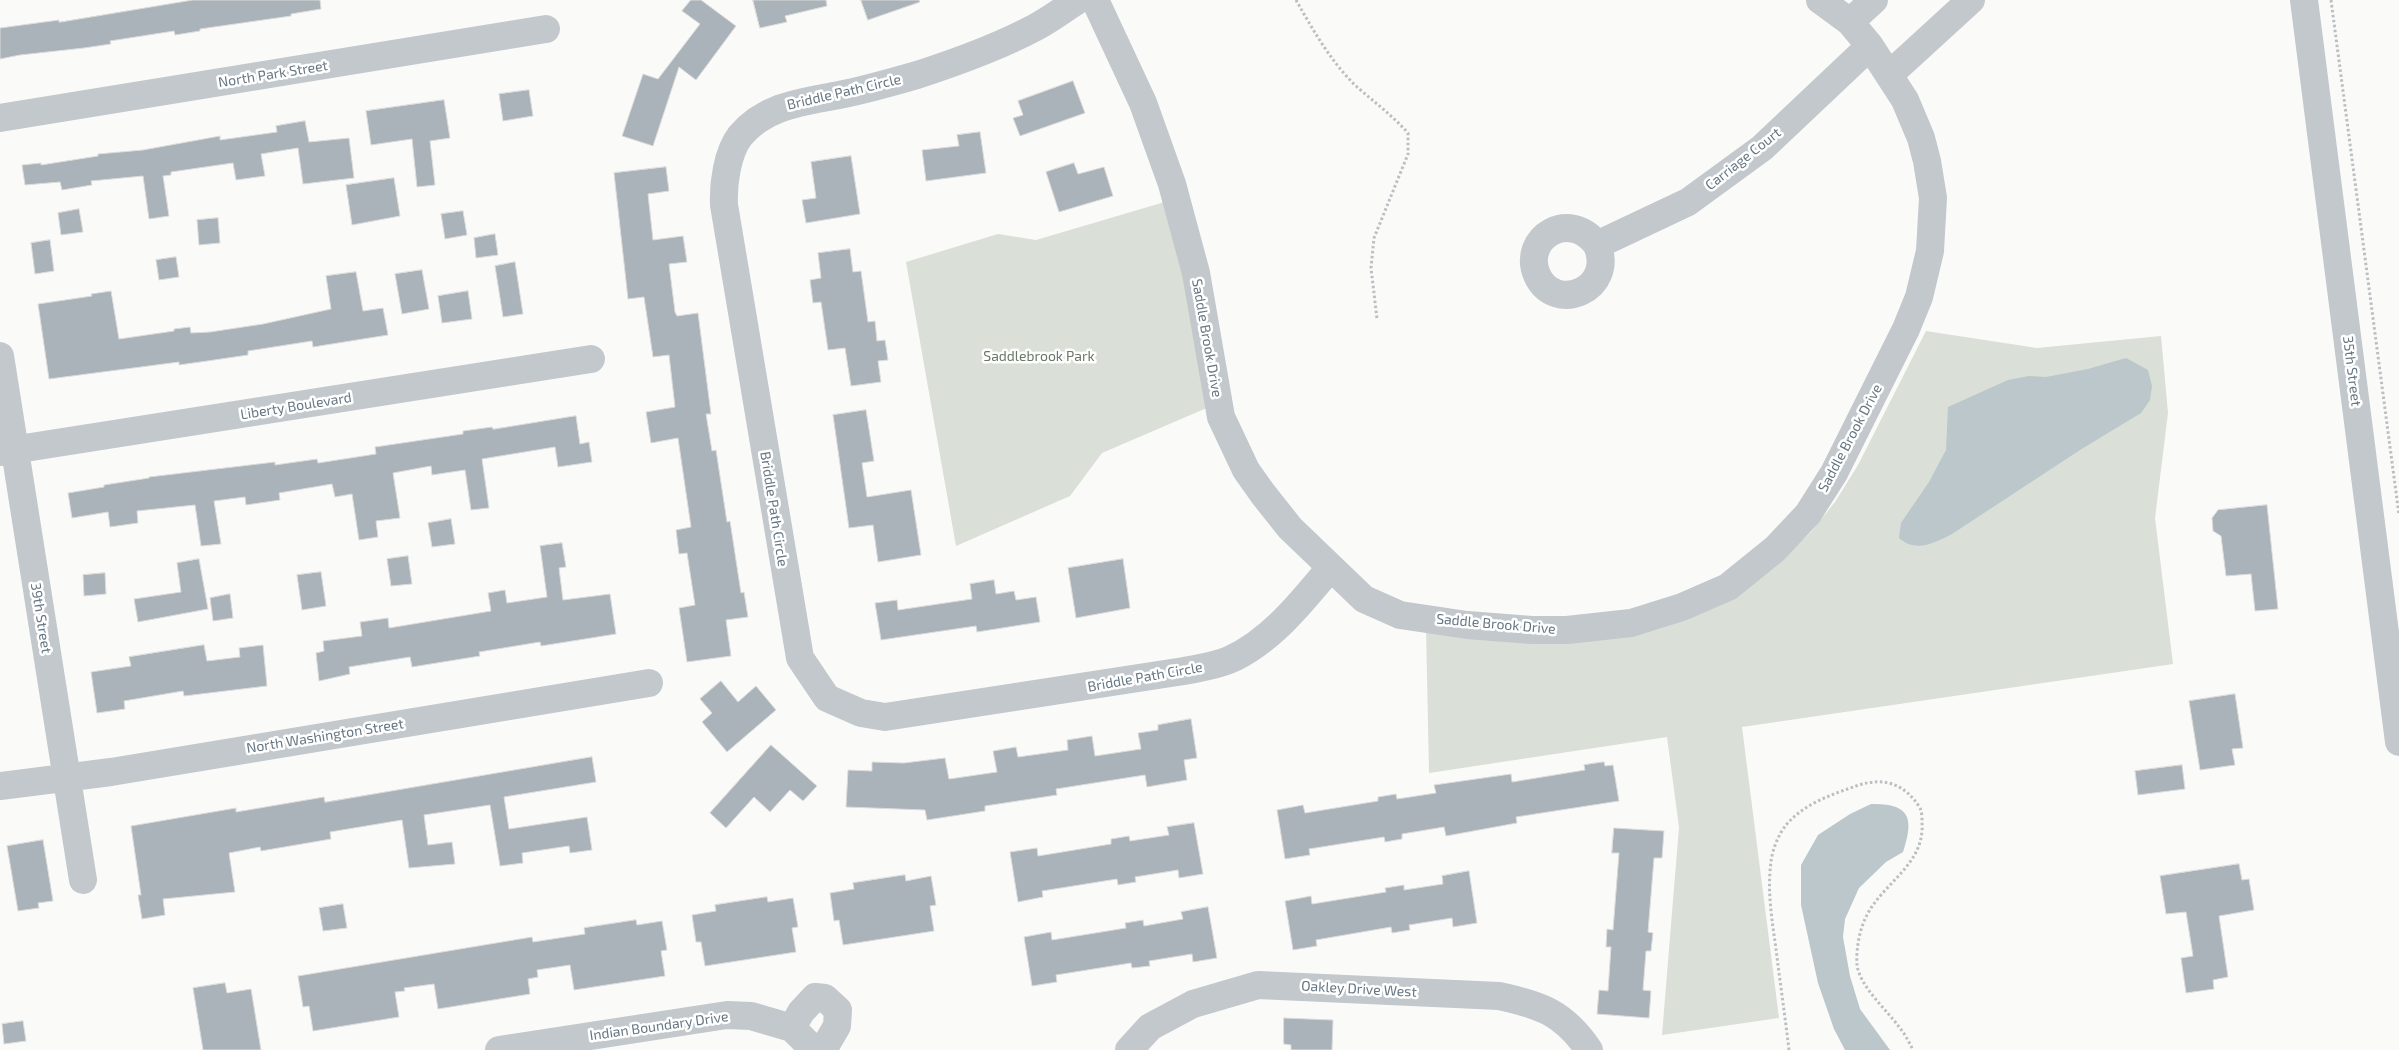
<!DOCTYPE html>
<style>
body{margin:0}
canvas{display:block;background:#fafaf8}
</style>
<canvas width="2399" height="1050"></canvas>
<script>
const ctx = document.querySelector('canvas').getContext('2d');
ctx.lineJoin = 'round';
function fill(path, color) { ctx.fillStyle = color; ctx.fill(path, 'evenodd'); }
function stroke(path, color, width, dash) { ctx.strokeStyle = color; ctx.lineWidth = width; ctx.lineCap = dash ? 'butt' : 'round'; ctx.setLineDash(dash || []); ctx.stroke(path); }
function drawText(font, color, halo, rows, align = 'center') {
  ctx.font = font + ' "Exo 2",sans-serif'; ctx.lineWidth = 5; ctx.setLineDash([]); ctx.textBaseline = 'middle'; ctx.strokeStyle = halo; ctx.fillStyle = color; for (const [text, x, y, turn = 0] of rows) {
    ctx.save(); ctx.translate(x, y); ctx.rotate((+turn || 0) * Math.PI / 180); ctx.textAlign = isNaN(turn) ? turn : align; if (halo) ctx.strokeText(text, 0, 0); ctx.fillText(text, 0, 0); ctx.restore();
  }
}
fill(new Path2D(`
 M1168 201 1209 407 1102 453 1070 496 956 546 906 262 998 234 1036 240Z
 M1926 331 2037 348 2161 336 2168 413 2155 518 2173 664 1742 727 1779 1018 1662 1035 1679 827 1667 737 1429 773 1426 626 1531 641 1773 567 1811 532 1835 502 1858 465Z`), '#dadfd7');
fill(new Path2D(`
 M2126 358 2148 370 2152 386 2150 400 2141 413 2080 450 1952 534C1934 543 1916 553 1899 538L1901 523 1929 482 1946 450 1948 407 2008 380 2029 376 2046 377 2088 369Z
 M1871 804C1911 803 1914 819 1903 852L1886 862 1859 888 1845 919 1843 937 1850 976 1860 1009 1890 1050H1845L1834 1029 1818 983 1801 905V865L1818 835 1850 814Z`), '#bbc7cb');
const building = new Path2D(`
 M193 0H320L321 9 291 14V16L200 29V31L175 35 174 31 110 41 111 44 84 48 20 55 0 59V28L59 20V22Z
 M691 0H701L736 26 696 80 679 67 653 146 622 136 643 74 658 79 700 24 682 11Z
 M753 0H826L827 6 785 16 787 22 760 28Z
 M861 0H919L920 2 868 20Z
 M1073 81 1085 113 1020 136 1013 118 1023 115 1018 101Z
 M529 90 533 116 503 121 499 94Z
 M444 100 450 138 430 141 435 185 417 187 412 139 371 145 366 111Z
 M305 121 309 142 349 138 354 178 303 184 298 148 261 154 265 176 236 180 233 163 171 172V175L163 176 169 216 149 219 143 176 91 181 92 185 62 190 60 182 25 185 22 165 41 163V165L98 156V154L143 150 220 136V140L277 132 276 126Z
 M980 132 986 173 926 181 922 150 959 146 957 135Z
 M851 156 860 214 806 223 802 200 816 198 811 162Z
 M1074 163 1078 174 1104 167 1113 196 1059 212 1046 172Z
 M666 167 669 191 648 194 653 240 683 236 687 262 669 264 675 312 677 316 698 313 711 414H706L712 451 716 450 727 522 730 521 741 593 744 592 748 617 726 620 731 656 687 662 679 608 695 605 687 553 679 554 676 530 691 527 678 438 651 443 646 412 675 407 669 355 653 357 644 297 628 299 614 173Z
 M394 178 400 216 352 225 346 185Z
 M79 209 83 232 61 235 58 213Z
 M463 211 467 235 445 239 441 214Z
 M218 218 220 243 199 245 197 220Z
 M495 234 498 255 476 258 474 238Z
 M50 240 54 271 35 274 31 243Z
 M850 249 853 272 861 271 868 322 875 321 877 341 885 340 888 360 878 361 881 382 851 386 845 348 828 350 821 302 813 303 810 280 821 278 818 253Z
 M176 257 179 277 159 280 156 260Z
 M515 262 523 314 503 317 495 266Z
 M422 270 429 309 402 314 395 274Z
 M356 272 363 311 383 308 388 335 313 347 312 341 248 351V355L214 360 179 365V362L49 379 38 304 92 296 91 294 111 291 119 339 174 331V329L190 327 191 333 210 332 263 324 331 309 326 276Z
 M468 291 472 319 442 323 438 296Z
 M866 410 874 461 862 463 867 497 911 490 921 555 878 562 873 525 849 528 833 415Z
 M576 416 580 444 589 442 592 462 558 467 555 447 482 459 489 508 471 510 465 470 432 475 431 466 393 473 400 518 376 521 378 537 359 540 352 494 335 497 332 484 279 493 280 500 246 505 245 497 214 501 221 544 201 546 195 505 137 511 138 523 110 527 108 512 72 518 68 493 104 487V485L149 478V477L275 462V465L317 459 318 463 376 454 375 447 463 434V431L492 427 493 429Z
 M2267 505 2278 609 2255 611 2251 574 2226 576 2221 536 2213 531 2212 518 2218 510Z
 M451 519 455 544 432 547 428 523Z
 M562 543 566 567 559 568 563 600 610 594 616 634 541 646 540 642 479 652 480 656 412 667 410 657 349 667 350 674 319 681 316 653 324 651 323 641 362 636 360 622 388 618 389 628 491 611 488 593 505 590 507 603 547 597 540 546Z
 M408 556 412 584 391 586 387 559Z
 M199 559 208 609 138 622 134 599 181 592 177 563Z
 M1123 559 1130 608 1076 618 1068 568Z
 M321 572 326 606 302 610 297 575Z
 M105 573 106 594 84 596 83 575Z
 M994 580 996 594 1014 591 1016 600 1036 597 1040 622 977 632 976 626 881 640 875 603 897 600 898 610 972 599 970 584Z
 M230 594 233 618 213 621 210 598Z
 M204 645 207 661 240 657 239 648 263 645 267 686 184 696 183 691 124 701 125 709 97 713 91 672 131 666 129 657Z
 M721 681 738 702 756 686 776 710 727 752 702 722 712 713 700 699Z
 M2235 694 2243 748 2232 749 2235 765 2200 770 2189 701Z
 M1191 719 1197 758 1184 760 1187 780 1147 787 1145 775 1056 789 1057 795 985 806V811L927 820 925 810 846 807 848 770 872 771V762L904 763 945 758 949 779 997 772 993 751 1016 747 1018 757 1068 750 1067 740 1092 736 1095 756 1141 749 1138 733 1158 730V725Z
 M771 745 817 786 803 801 790 790 770 812 754 797 726 828 710 813Z
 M592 757 596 782 504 797 509 829 587 817 592 850 570 853 569 846 522 853 523 863 500 866 490 805 424 815 428 845 452 842 455 864 409 868 402 820 330 832 331 839 261 851 260 847 229 853 235 892 163 899 165 915 142 919 138 895H141L131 826 236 808V812L324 797 325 802Z
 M1604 762 1605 766 1613 765 1619 801 1516 817 1517 823 1446 836 1444 827 1402 834V839L1385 842 1384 837 1309 849 1310 855 1285 859 1277 810 1303 805 1305 813 1378 801V797L1396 794 1397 799 1436 793 1434 785 1511 774 1512 782 1585 770 1584 765Z
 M2182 765 2185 789 2138 795 2135 771Z
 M1194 823 1203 874 1179 878 1178 870 1135 877 1136 882 1118 885 1117 879 1042 891 1043 897 1018 902 1010 852 1037 848 1038 856 1111 844V839L1129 836 1130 841 1169 835 1167 827Z
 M1614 828 1664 831 1662 858H1654L1648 932 1653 933 1651 951H1646L1643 990 1651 991 1649 1018 1597 1014 1599 990 1608 991 1611 947H1606L1607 929 1613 930 1619 853H1612Z
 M43 840 53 901 38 903 39 908 18 911 7 846Z
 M2239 864 2242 880 2249 879 2254 910 2219 916 2228 977 2213 980 2214 989 2186 993 2181 958 2193 956 2186 912 2166 914 2160 876Z
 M1469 871 1477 923 1453 927 1452 918 1409 925 1410 930 1392 933 1391 927 1316 940 1317 946 1293 950 1285 901 1311 896 1312 904 1386 892 1385 888 1404 885V890L1443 884 1442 876Z
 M905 875 906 881 931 876 936 905 930 906 934 931 843 945 839 920 834 921 830 893 854 889 853 883Z
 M767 897 768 902 793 898 798 927 792 928 796 952 705 966 701 942H696L692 915 716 911 715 905Z
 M343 904 347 928 323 931 319 908Z
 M1208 907 1217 958 1193 962 1192 954 1149 961 1150 966 1132 968 1131 963 1056 975 1057 982 1032 986 1024 937 1051 932 1052 940 1126 928 1125 923 1143 920 1144 926 1183 919 1181 912Z
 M636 920 637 925 662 921 667 950 661 951 665 976 574 990 570 965 537 970 538 977 528 979 530 994 438 1009 434 984 404 988 405 991 395 992 399 1017 313 1031 309 1006 303 1007 298 976 532 937 533 942 585 934 584 928Z
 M225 983 227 993 251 989 261 1050H203L193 988Z
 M1284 1018 1333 1020 1332 1050H1291V1045L1284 1044Z
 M23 1021 26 1041 4 1044 2 1024Z`);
fill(building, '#aab3b9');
stroke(building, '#dcdcda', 1);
stroke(new Path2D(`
 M1296 0C1313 30 1331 62 1356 86 1374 102 1392 115 1408 133V154L1374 238 1371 268 1377 319
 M2331 0 2399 515
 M1789 1050C1785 1016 1780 982 1776 949 1772 920 1767 891 1771 862 1772 850 1779 833 1787 824 1805 803 1833 794 1859 785 1885 777 1905 784 1920 808 1922 812 1922 818 1922 823 1925 865 1882 883 1866 917 1859 931 1856 950 1857 965 1860 987 1887 1010 1899 1027 1905 1034 1909 1042 1913 1050`), '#bbbfc2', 3, [2.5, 2.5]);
stroke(new Path2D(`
 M1078 0C1064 9 1051 19 1036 27 999 47 957 62 917 75 892 82 865 90 839 95 803 102 766 105 740 136 727 153 723 185 724 205L800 658 827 698 861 713 885 717 1184 671C1199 668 1215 666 1229 660 1270 642 1302 602 1330 568
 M1095 0 1143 103 1172 184 1196 273 1221 417 1246 470 1263 494 1290 528 1364 599 1400 615 1467 625 1532 630H1567L1631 623 1682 607 1728 587 1775 549 1808 514 1834 473 1906 329 1919 297 1930 251 1933 198 1927 161 1921 138 1905 100 1870 46 1850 22 1820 0
 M2304 0 2399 742
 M1850 22 1874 0
 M1889 75 1971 0
 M0 118 546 29
 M1597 245C1616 289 1555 315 1537 275 1521 238 1570 208 1597 245L1688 202 1762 148 1870 46
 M0 356 83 880
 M0 452 591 359
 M0 786 111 772 649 683
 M792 1028 801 1012 815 997 825 998 838 1010 837 1026 823 1050
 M499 1050 727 1015 751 1016 792 1028 814 1050
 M1129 1050 1150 1027 1193 1004 1258 985 1499 996C1541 1005 1564 1013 1589 1050`), '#c3c8cc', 28);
drawText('14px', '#657683', '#fff', [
 ["North Park Street",273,74,-9],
 ["Briddle Path Circle",844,92,-13],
 ["Carriage Court",1743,159,-38],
 ["Saddle Brook Drive",1207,338,80],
 ["35th Street",2352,371,83],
 ["Liberty Boulevard",296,406,-9],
 ["Saddle Brook Drive",1850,438,-62],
 ["Briddle Path Circle",774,509,81],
 ["39th Street",41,618,81],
 ["Saddle Brook Drive",1496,624,5],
 ["Briddle Path Circle",1145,677,-10],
 ["North Washington Street",325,736,-9],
 ["Oakley Drive West",1359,989,3],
 ["Indian Boundary Drive",659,1026,-8]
]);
drawText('14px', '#687a64', '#fff', [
 ["Saddlebrook Park",1039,356]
]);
</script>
